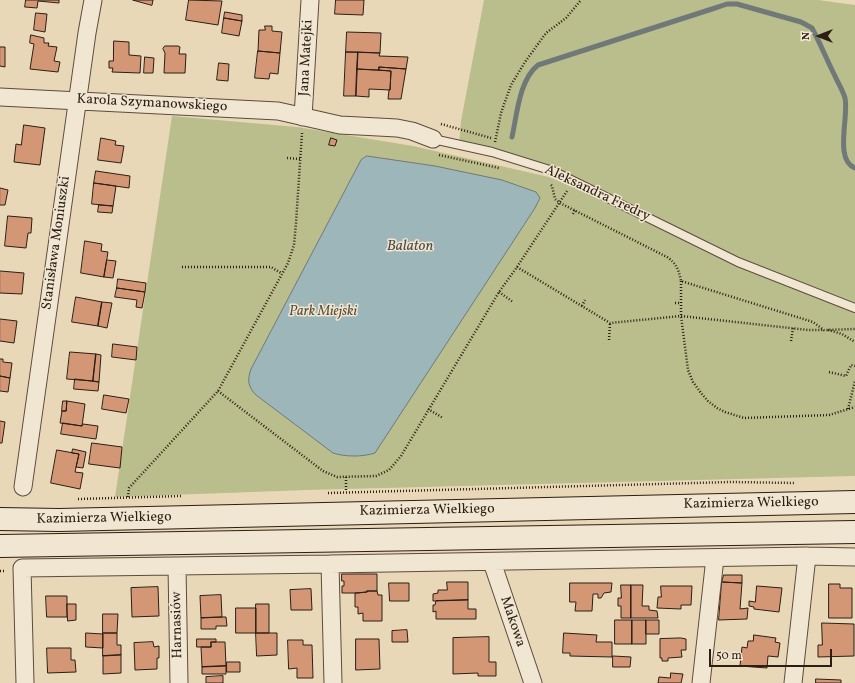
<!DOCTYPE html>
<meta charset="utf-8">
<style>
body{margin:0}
#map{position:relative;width:855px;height:683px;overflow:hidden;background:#e9d8b8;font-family:Vollkorn,serif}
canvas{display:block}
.north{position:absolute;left:799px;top:16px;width:40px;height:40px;-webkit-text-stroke:3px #f1e6d1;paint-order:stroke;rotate:270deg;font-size:11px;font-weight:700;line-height:16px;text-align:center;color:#2c1e15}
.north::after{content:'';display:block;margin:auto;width:14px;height:18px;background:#2c1e15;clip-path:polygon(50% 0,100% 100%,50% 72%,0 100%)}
.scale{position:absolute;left:709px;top:649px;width:123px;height:18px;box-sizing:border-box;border:2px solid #2c1e15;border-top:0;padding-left:5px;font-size:12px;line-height:14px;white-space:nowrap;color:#2c1e15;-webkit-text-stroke:3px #f1e6d1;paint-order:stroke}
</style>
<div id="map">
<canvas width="855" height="683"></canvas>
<div class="north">N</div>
<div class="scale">50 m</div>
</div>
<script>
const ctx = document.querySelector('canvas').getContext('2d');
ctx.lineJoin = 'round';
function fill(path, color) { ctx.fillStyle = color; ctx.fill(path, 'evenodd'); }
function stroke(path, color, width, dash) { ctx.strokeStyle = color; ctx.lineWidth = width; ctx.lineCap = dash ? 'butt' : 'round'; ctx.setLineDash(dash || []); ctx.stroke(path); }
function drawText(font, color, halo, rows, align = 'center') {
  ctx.font = font + ' Vollkorn,serif'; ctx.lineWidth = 3; ctx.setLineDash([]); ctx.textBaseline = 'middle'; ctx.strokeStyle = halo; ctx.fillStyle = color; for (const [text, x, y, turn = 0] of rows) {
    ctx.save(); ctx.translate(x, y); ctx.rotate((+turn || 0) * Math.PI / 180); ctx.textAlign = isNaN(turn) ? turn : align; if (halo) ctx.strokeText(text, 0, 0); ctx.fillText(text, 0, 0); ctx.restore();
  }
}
fill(new Path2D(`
 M484 0H818L855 5V476L307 490 115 497 172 116 297 127 413 146 549 177 648 219 553 171 459 145 461 121Z`), '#babe8c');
const water = new Path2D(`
 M367 156 435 166 502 180 536 192 540 198 535 208 375 453C363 457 345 457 333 453L256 395C248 387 247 380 251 369L361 160Z`);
fill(water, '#9db6ba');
stroke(water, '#707978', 1);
stroke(new Path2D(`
 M512 137C517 115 519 80 538 65L712 9 727 4H737L801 22 812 28C820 43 827 60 835 76 838 83 843 91 845 98 849 117 834 160 855 168`), '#707978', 5);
const building = new Path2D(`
 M26 0H59V3L38 1 37 8 25 7Z
 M133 0H153L152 5Z
 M189 0 222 1 218 25 186 20Z
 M336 0H364L363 15 335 14Z
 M225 12 242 15V21L224 18Z
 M36 13 47 14 45 32 34 30Z
 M224 18 242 21 239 36 222 33Z
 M265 26H272V31L282 32 280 53 258 51 259 30H265Z
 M347 32 381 33 380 53 346 52Z
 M31 35 44 38V43H49L48 46 57 47 54 61 60 62 58 72 30 69 34 44 30 43Z
 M114 41 129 42V55L141 56 140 73 112 72 113 68H109V61H113Z
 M165 46H178L180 47 179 54H186L185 73H164L165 53 163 49Z
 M0 47H5V67L0 66Z
 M258 51 280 53 278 74 270 73 269 79 255 78Z
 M346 52H358L356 96H344Z
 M358 52 380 53 379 56 408 57 406 69 379 67V70L357 69Z
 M145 57 154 58 153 73H144Z
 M219 63 229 64 228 81 217 80Z
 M379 67 406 69 401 99H388L389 90H390L391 71 379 70Z
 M357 69 391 71 390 90 369 89V97L356 96Z
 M24 125 45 128 40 165 14 162 16 144 21 145Z
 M101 138 116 141 115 145 124 146 121 163 98 160Z
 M331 138 337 140 335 146 329 145Z
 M96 171 130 176 129 188 94 183Z
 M94 183 116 186 113 206 92 204Z
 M0 188 8 190 5 205H0Z
 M99 205 113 206 112 213 98 212Z
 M8 216 32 218 31 233H28L26 248 5 246Z
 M85 241 102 244 101 251 108 252 104 277 81 273Z
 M107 260 116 261 113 278 104 277Z
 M0 271 24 273 22 294 0 293Z
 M118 279 146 283 145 292 117 288Z
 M117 288 145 292 142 308 136 307 137 300 115 297Z
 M76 297 102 302 98 326 72 322Z
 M102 302 112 303 107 328 98 326Z
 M0 319 17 321 14 343 0 341Z
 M113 344 137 347 136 360 112 357Z
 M70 352 96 354 93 381 67 379Z
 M96 354 101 355 99 382 93 381Z
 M0 359H3V362L12 363 10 378 0 376Z
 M0 376 10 378 8 392 0 391Z
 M75 379 99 382 98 391 74 389Z
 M104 395 129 399 126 413 102 409Z
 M63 401H67L66 411H62Z
 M67 401 85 404 82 426 60 423 62 411H66Z
 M0 421 5 422 2 443H0Z
 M63 423 82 426 83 424 98 426 96 439 61 434Z
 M92 443 122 447 120 468 89 464Z
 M73 449 86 452 83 468 76 467 79 454 72 453Z
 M57 450 79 454 75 472 83 473 80 489 51 483Z
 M342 574H377V591H367V592L358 593H342V586H344V581H342Z
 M724 575H742V583L722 582Z
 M447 582H468V600L433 601V594L438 593V590H447Z
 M722 582 742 583 740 609 748 608 747 619 719 620Z
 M389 583H409V601H390Z
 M570 583H612L611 592 604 593 601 598H598V594H593L592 611H575L576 602H570Z
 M829 584H840V588H852V618H829Z
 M621 585H631V618H621V606H618V598H621Z
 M631 585H643L642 606H649V610L657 611 658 618H631Z
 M661 586H692L691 605H681V609L657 608 658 597H661Z
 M757 586 782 588 779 612 754 609V607L749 606V601L755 602Z
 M158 587 159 616 132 617 131 588Z
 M311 589 312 610H291L290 590Z
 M367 591H377L378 595H382V621H363V613L358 614V607H355V593L367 592Z
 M221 595 222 617 201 618 200 596Z
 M46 596H67V617H47Z
 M468 600V609H476V619H436V611L433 612V605H435L436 601Z
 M67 604H76V620L68 621Z
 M256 604H269V633H256Z
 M236 608H256V633H236Z
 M103 614H118L117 633H103Z
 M222 617H226L227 626H216V629H201V618Z
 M615 620H632V644H615Z
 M632 620H646V644H632Z
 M646 620H659V634H646Z
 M822 623 854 624V656L818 657V645H822Z
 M407 630 408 642H392V631Z
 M86 633 103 634V648L86 647Z
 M103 633H117V645H121V655L103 656Z
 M256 633H277V655L257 656Z
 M564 633 597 635 596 642H612V657L570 656V653H563Z
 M754 635 776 638 775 642 780 643 778 657 768 656 767 668 740 666 742 647 747 648 748 641H753Z
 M489 637V662H496V676H478V673L453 674V638Z
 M681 638 686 639V650H681L682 657 668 658V661H662V658H660V639Z
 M197 639H216V642H211V647H197Z
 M356 639H379L380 669 356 670Z
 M288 640H303V645H312L313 678H297V668L289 669Z
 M153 642 154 647 159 646V658H157V669L135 670 134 643Z
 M211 642H225L226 666 202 667 201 647H211Z
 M47 648H71V660H75L76 672 48 673Z
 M121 655V673L103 674V656Z
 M613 656 631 657 630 667H613Z
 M227 662H240V672H227Z
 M226 666V674H202V667Z
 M671 673 683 674 681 683H658L659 677 670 678Z
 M223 676V683H206V677Z
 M816 679 841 680V683H816Z`);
fill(building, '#d49776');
stroke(building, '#2c1e15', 1);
const lane = new Path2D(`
 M433 139 492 152 553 171 738 262 855 308`);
const street = new Path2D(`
 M0 97 278 111 340 125 397 128 412 131 433 139
 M303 117 310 0
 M23 487 87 33 93 0
 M492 562 533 683
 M330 564 333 683
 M177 566 179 683
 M25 683 22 568 330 564 807 556 855 557
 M701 683 715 558
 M793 683 807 556`);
const secondary = new Path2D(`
 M0 519 59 520 855 502
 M0 546 855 532`);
stroke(lane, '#5b4c3e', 10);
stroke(street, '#5b4c3e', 19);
stroke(secondary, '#2c1e15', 24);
stroke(new Path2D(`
 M441 124 491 138
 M495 142 501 113 511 85 525 62 546 33 566 18 581 0
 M439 155 499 168
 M287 158 300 159
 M551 185 552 186 555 199 560 203 667 257C676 263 679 270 681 281L813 322 824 330 855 329
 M573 214 575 210
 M182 267H271L281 273
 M517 267 610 323 681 316 808 330H823
 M681 281V316L688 370 693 382 701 393 708 401 717 408 725 412 744 418 829 415 855 407
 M499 292 513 302
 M675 303H681
 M582 306 585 300
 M828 330 842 334 855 342
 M609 340 610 323
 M791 341 793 328
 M829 372 846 376 851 365 855 366
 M218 391 323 471 337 477 376 476 389 470 401 456 499 292 517 267 567 191
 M428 409 443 418
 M848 409 855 381
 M346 477V492
 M328 493 731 482 795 483
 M128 497 129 488 218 391 288 263 294 245 296 223 302 133
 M78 499 181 496
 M0 571H6`), '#2c1e15', 2.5, [1, 2]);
stroke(lane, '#f1e6d1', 8);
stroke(street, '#f1e6d1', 17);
stroke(secondary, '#f1e6d1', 22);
drawText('14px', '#2c1e15', '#f1e6d1', [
 ["Jana Matejki",307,58,-87],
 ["Karola Szymanowskiego",152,104,3],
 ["Aleksandra Fredry",597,194,25],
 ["Stanisława Moniuszki",57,243,-82],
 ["Kazimierza Wielkiego",751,504,-1],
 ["Kazimierza Wielkiego",427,511,-1],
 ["Kazimierza Wielkiego",104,519,-1],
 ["Makowa",512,622,71],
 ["Harnasiów",178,625,-91]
]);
drawText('italic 14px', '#574e39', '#f1e6d1', [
 ["Park Miejski",323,312]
]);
drawText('italic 15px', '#4e4c47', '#f1e6d1', [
 ["Balaton",410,247]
]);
</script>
